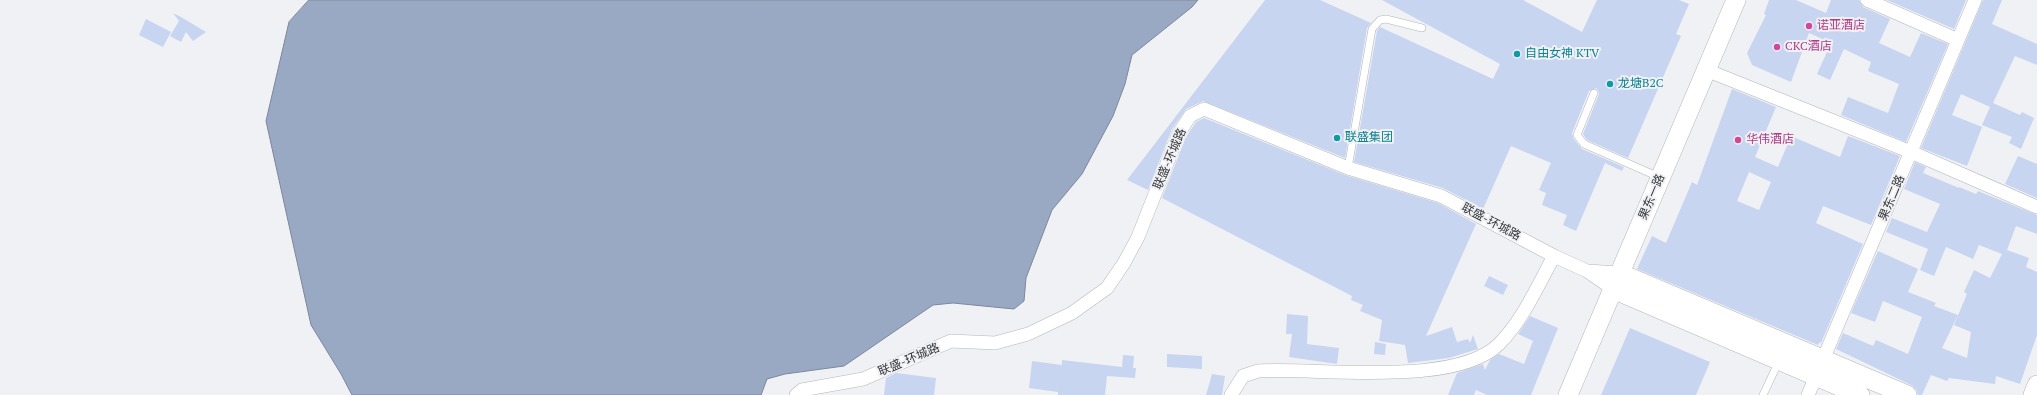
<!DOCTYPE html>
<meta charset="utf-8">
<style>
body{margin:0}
canvas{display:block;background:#eff1f5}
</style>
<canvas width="2037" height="395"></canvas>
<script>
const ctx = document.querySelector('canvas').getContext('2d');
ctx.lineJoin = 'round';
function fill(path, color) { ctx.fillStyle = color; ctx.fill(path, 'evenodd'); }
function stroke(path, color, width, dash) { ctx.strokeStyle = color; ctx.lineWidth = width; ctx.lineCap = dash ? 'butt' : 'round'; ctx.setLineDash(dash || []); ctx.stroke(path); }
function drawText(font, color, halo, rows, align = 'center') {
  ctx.font = font + ' "PT Serif","Noto Sans SC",serif'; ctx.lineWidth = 4; ctx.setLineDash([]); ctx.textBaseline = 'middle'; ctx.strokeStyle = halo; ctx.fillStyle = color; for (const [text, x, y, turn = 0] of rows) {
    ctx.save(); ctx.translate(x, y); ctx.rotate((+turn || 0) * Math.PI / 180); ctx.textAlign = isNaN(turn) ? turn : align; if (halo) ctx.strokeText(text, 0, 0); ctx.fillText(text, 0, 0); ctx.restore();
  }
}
const water = new Path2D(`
 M309 0H1198L1192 7 1132 55 1125 84 1113 116 1082 174 1052 210 1026 278 1024 301 1014 309 953 303 933 305 844 366 785 374 767 379 761 395H352L341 374 311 325 266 121 289 22Z`);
fill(water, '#9aa9c3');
stroke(water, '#7c879a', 1);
fill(new Path2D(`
 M1265 0H1320L1371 23 1367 28 1345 158 1203 101 1186 109 1172 129 1148 190 1127 180Z
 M1382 0H1523L1582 32 1597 0H1679L1689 4 1676 34 1681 36 1628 158 1587 140 1583 134 1599 94 1598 90 1596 88 1589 91 1572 133 1573 138 1582 149 1624 167 1622 171 1605 163 1576 231 1563 225 1567 215 1542 205 1546 193 1539 190 1551 163 1511 146 1483 209 1443 188 1354 162 1377 31 1380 27 1493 79 1500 64Z
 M1769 0H1796L1826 13 1831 0H1859L1863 7 1890 19 1879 43 1910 57 1921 33 1948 44 1906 142 1841 115 1848 97 1888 113 1899 84 1868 71 1871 62 1844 49 1830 80 1817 74 1831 43 1809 33 1791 82 1752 65 1747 53 1766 15 1764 14Z
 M1887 0H1966L1954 29Z
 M1983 0H2002L1992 24 2037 44V65L2015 56 1993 103 2020 115 2022 112 2034 118 2021 149 2009 143 2012 137 1982 125 1990 107 1961 94 1952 115 1982 127 1967 166 1921 148Z
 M173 13 181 17 206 32 193 41 186 32 181 42 170 36 179 21Z
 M146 19 171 32 163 47 139 35Z
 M1732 89 1776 107 1755 157 1778 167 1791 136 1840 157 1848 136 1900 156 1871 225 1823 206 1816 223 1863 244 1821 343 1820 342 1818 345 1637 269 1652 236 1666 243 1692 182 1697 185ZM1749 172 1771 182 1759 210 1737 201Z
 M1204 118 1345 175 1438 203 1476 224 1426 336 1452 327 1457 342 1468 339 1470 343 1473 335 1478 349 1449 358 1408 363 1405 345 1379 341 1382 320 1360 311 1363 305 1351 300 1352 296 1162 198 1186 137 1196 122Z
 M2018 156 2037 164V198L2005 184Z
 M1915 162 1926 167 1923 173 1959 188V187L1976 194 1978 191 2037 215V234L2016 226 2007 250 2029 258 2026 267 2037 272V335L2020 384 1996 376 1995 384 1949 378 1947 381 1931 375 1922 395H1918L1916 389 1911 385 1836 349 1843 333 1873 346 1876 340 1908 354 1922 317 1883 301 1875 322 1851 313 1878 251 1918 269 1908 292 1936 303 1934 306 1958 315 1942 348 1967 358 1971 332 1954 325 1967 294 1964 292 1974 270 1990 278 2002 254 1979 245 1973 259 1946 247 1934 276 1920 270 1928 249 1886 232 1892 218 1927 232 1940 204 1904 189Z
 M1489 276 1508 285 1503 295 1484 286Z
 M1287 314 1308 316 1307 344 1339 348 1337 364 1289 357 1292 334H1286Z
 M1530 316 1558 328 1531 395H1487L1476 390 1474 395H1448L1457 373 1483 364 1485 370 1490 360 1499 354 1524 364 1533 341 1518 334Z
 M1630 328 1710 362 1696 395H1601Z
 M1375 342 1386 344 1385 355 1374 354Z
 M1167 354 1202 356V369L1167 367Z
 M1123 355 1134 356 1133 368H1136L1135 378 1107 376 1105 395H1058V392L1029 388 1032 361 1062 365V360L1122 367Z
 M896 373 936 378 934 395H884L886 378Z
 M1212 374 1225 376 1222 395H1206Z`), '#c8d5f1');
const lane = new Path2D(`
 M1594 93 1577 135 1584 144 1659 177
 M1348 168 1372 29 1380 20 1386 19 1422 28
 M1763 395 1779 361`);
const street = new Path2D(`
 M1867 0 1958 40
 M1706 70 1911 152 2037 207
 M1587 271 1619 273
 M796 395 802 390 863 379 951 341 995 343 1028 334 1072 313 1107 288 1124 263 1138 237 1179 133 1190 116 1204 109 1348 168 1441 196 1554 256 1587 271 1613 289
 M1231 395 1243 376 1258 371C1317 367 1455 388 1499 344 1523 320 1538 285 1554 256
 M1808 395 1975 0`);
const secondary = new Path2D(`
 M1619 273 1907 395
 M1613 289 1860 395
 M1568 395 1736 0
 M2033 395 2037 385`);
stroke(lane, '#b4b6ba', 8);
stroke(street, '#b4b6ba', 14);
stroke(secondary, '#b4b6ba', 20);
stroke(lane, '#fff', 7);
stroke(street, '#fff', 13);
stroke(secondary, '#fff', 19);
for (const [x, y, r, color] of [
 [1809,26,4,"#d1479c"],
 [1777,47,4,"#d1479c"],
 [1517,54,4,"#0f9aa8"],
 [1610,84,4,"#0f9aa8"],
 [1337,138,4,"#0f9aa8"],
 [1738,140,4,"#d1479c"]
]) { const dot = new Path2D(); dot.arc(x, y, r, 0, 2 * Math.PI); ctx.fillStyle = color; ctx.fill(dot); stroke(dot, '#eff1f5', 1.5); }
drawText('12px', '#b23c85', '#eff1f5', [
 ["诺亚酒店",1817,26],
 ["CKC酒店",1785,47],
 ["华伟酒店",1746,140]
], 'left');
drawText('12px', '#0d838f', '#eff1f5', [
 ["自由女神 KTV",1525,54],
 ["龙塘B2C",1618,84],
 ["联盛集团",1345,138]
], 'left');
drawText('12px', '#37383a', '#eff1f5', [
 ["联盛-环城路",1170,159,-67],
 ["果东一路",1652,197,-67],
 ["果东二路",1892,198,-67],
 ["联盛-环城路",1491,222,28],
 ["联盛-环城路",909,360,-23]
]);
</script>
